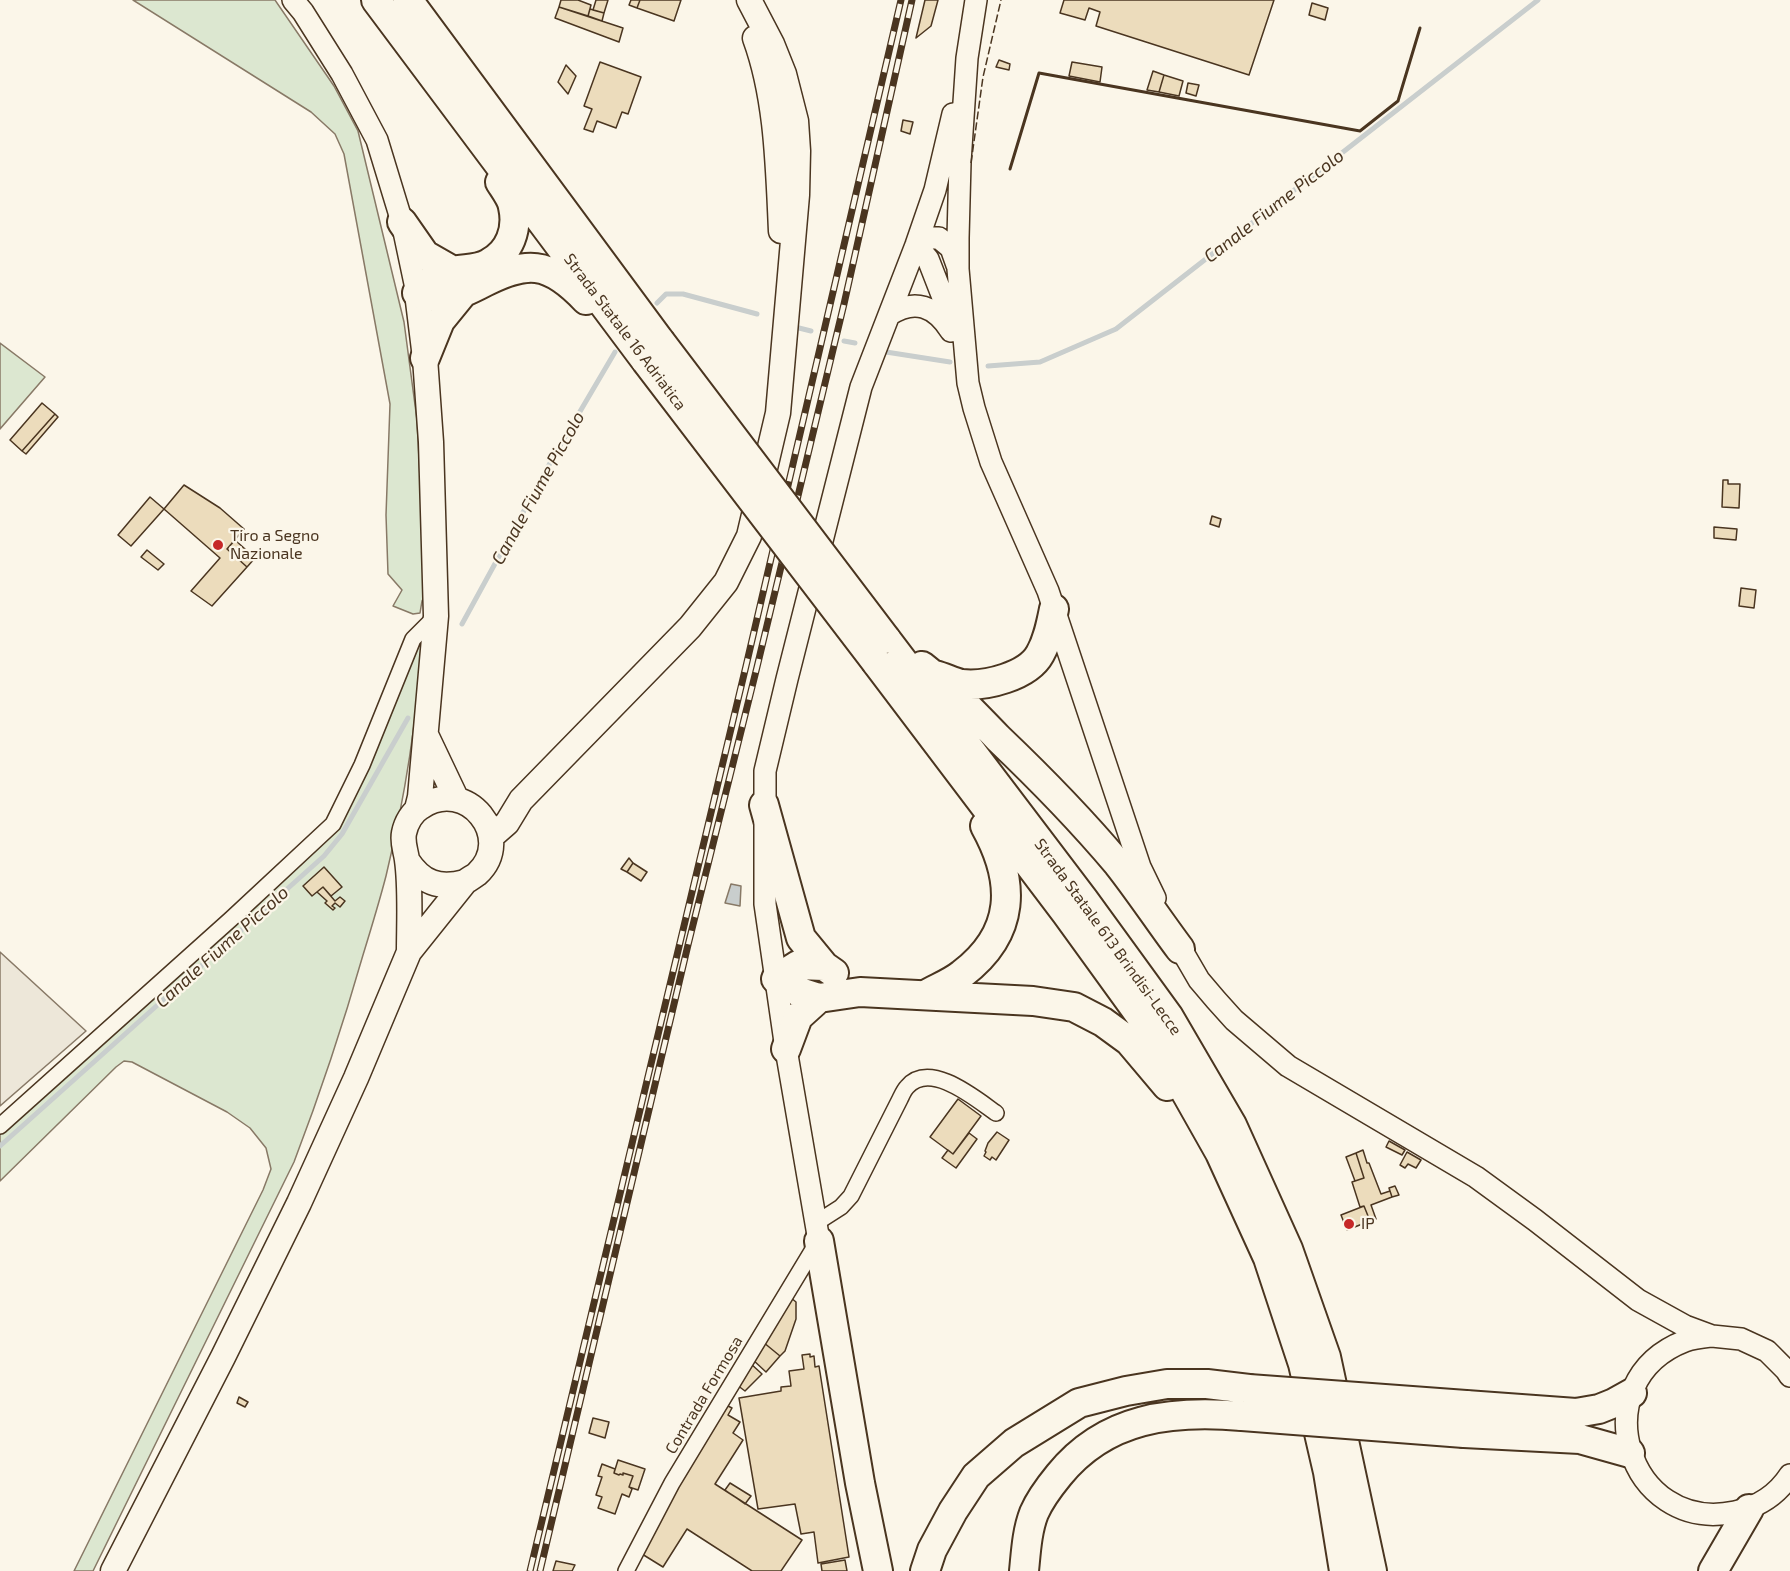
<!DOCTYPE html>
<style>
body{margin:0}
canvas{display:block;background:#fbf6e9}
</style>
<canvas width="1790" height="1571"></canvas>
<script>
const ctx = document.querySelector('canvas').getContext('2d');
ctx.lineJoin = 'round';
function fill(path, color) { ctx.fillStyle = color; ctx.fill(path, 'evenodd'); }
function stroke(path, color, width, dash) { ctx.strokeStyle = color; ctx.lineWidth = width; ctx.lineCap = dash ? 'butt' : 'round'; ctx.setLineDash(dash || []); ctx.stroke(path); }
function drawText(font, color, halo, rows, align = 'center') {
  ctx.font = font + ' "Exo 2",sans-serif'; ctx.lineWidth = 4.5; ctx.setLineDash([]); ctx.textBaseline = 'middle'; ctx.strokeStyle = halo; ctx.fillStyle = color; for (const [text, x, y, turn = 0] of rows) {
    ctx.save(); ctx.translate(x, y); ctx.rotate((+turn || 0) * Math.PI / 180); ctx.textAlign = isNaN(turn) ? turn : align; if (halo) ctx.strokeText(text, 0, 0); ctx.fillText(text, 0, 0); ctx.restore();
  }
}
const green = new Path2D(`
 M133 0H275L334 86 358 131 404 322 417 420 426 595 422 601 420 613 413 614 393 606 402 590 388 574 386 515 390 404 344 154 335 134 311 112Z
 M0 343 45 377 0 429Z
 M419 646 421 647C417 724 404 801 386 876 379 903 371 929 363 955 343 1025 320 1094 294 1162L93 1571H74L263 1190 271 1169 266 1148 250 1128 227 1112 132 1062 124 1061 116 1067 0 1181V1132L310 853 415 647Z`);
fill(green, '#dce7d0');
stroke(green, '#887966', 1.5);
const parking = new Path2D(`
 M0 952 86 1031 0 1106Z`);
fill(parking, '#ede7d9');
stroke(parking, '#887966', 1.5);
const water = new Path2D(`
 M731 884 741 886 740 906 725 903Z`);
fill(water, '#c9cecd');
stroke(water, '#887966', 1.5);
stroke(new Path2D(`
 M657 303 666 294H683L757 314
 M799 328 811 331
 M844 341 855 343
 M886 352 950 362
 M988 366 1040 362 1116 329 1538 0
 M462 624 555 454 615 352
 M0 1146 324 856 342 834 408 718`), '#c9cecd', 5);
const building = new Path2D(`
 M561 0H578L591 5 588 16 559 7Z
 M596 0H608L604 13 593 10Z
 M631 0H640L637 8 629 5Z
 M640 0H681L674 21 637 8Z
 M925 0H938L931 26 916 38Z
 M1064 0H1274L1249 75 1096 26 1100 12 1089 8 1085 20 1060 13Z
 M1312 3 1328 8 1325 20 1309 15Z
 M559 7 623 28 619 42 555 18Z
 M590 9 604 13 602 21 588 16Z
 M999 60 1010 64 1009 70 996 67Z
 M600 62 641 77 628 114 622 112 616 128 597 121 593 132 584 129 592 109 584 106Z
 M1072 62 1102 67 1100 82 1069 76Z
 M566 65 576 76 568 94 558 82Z
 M1153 71 1164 75 1159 92 1147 90Z
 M1164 75 1183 81 1179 96 1159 92Z
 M1188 83 1199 85 1196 96 1186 93Z
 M903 120 913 122 910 134 901 131Z
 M42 403 55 414 22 451 10 440Z
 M55 414 58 417 26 454 22 451Z
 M1723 480H1728V484H1740L1739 508 1722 507Z
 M184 485 220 508 244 529 227 549 247 567 212 606 191 591 220 558 164 509Z
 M150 497 164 509 131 546 118 535Z
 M1212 516 1221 519 1219 527 1210 524Z
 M1714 527 1737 529 1736 540 1714 538Z
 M235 540 255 558 247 567 227 549Z
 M147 550 164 564 158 570 141 557Z
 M1741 588 1756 590 1754 608 1739 606Z
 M629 858 633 863 627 872 621 869Z
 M633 863 647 872 641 881 627 872Z
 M324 867 342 887 331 896 323 887 312 896 303 886Z
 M323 887 335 901 340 897 345 901 340 907 335 903 332 906 335 908 333 910 325 903 327 901 317 892Z
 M958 1099 981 1116 953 1154 930 1137Z
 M997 1132 1009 1140 996 1160 992 1157 990 1160 984 1156 986 1152 985 1151 988 1143Z
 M969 1133 977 1139 956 1168 942 1158 948 1150 953 1154Z
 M1389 1141 1405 1150 1402 1155 1386 1147Z
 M1363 1150 1367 1163H1369L1381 1194 1390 1191 1392 1197 1371 1205 1376 1219 1370 1221 1364 1206 1360 1207 1352 1182 1364 1178 1356 1153Z
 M1407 1152 1421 1160 1416 1168 1408 1164 1405 1168 1400 1165Z
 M1356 1153 1364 1178 1355 1181 1346 1157Z
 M1395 1186 1399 1195 1392 1197 1389 1188Z
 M1364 1206 1370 1221 1347 1230 1341 1215Z
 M790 1297 796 1302V1319L785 1351 780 1356 763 1342Z
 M763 1342 780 1356 766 1372 752 1359Z
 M810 1354V1357L814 1356 815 1367 819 1366 849 1557 818 1563 814 1532 801 1534 795 1504 758 1509 739 1398 781 1391V1387L791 1386 789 1371 804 1369 802 1355Z
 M750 1363 762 1374 745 1391 737 1385Z
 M239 1397 248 1402 245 1407 237 1403Z
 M726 1405 732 1408 728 1415 740 1422 733 1433 743 1440 715 1484 802 1540 781 1571H752L687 1529 663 1567 642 1554 684 1476Z
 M593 1418 609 1422 605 1438 589 1433Z
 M618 1460 645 1469 638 1490 629 1487 633 1476 623 1473V1475L620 1474 619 1475 614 1473Z
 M602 1464 615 1469 614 1473 619 1475 620 1474 623 1475V1473L633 1476 629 1487 632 1489 629 1497 622 1494 615 1514 598 1508 602 1497 596 1495 602 1477 598 1476Z
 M730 1483 751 1496 745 1504 725 1490Z
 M845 1560 847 1571H822L821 1564Z
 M556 1561 575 1565 572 1571H553Z`);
fill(building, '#ecdcbc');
stroke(building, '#4a3520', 1.5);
const street = new Path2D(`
 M0 1126 231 919 333 824 362 765 413 639 436 616
 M816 1223 841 1207 851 1196 900 1099C902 1095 904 1090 907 1087 930 1060 976 1099 996 1113
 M626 1571 672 1483 817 1243`);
const secondary = new Path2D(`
 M293 0 303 12 342 74 377 140 402 222 417 293
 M976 0 967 58 960 162 958 238V269L968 383 974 408 991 462 1048 591 1140 867 1155 898
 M916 245 928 259 956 331
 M916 245 926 238H939L951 248 957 265
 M889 315C915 298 935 306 951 331
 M1174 937 1199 980 1216 1000 1234 1020 1288 1066 1476 1177 1535 1220 1638 1300 1685 1326 1712 1336 1741 1339 1767 1351 1786 1370 1790 1376
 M819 1241 786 1049 765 904V771L787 679 861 387 916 245 935 190 953 114
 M1712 1336C1703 1337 1693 1338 1685 1341 1581 1381 1627 1535 1735 1512 1758 1507 1777 1495 1790 1475`);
const primary = new Path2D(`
 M755 38C777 98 778 167 781 231
 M417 293 425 358 431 442 436 616 420 797 417 809
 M427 737 456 798
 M491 837 507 823 521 800 690 627 726 582 749 536 778 413 797 195 798 151 796 121 784 74 772 44 749 0
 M407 860C422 883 439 889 465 882
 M113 1571 223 1357 299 1203 356 1078 409 952 465 882C469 879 473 877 477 874 516 838 467 776 421 807 412 812 406 823 404 833 402 843 406 851 407 860 411 888 409 923 409 952`);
const highway = new Path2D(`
 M376 0 646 361
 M408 0 660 341
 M402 222 425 255 453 271
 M417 293C424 295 432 298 440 298 453 298 467 291 479 285 527 260 548 260 586 300
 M417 293C428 283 438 275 452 271 465 268 477 270 489 263 510 252 518 229 513 207 512 199 505 190 500 182
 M425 358 440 321 462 294
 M886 639 1084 900 1169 1017 1232 1125 1288 1249 1326 1357 1372 1571
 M876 662 1066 913 1150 1029 1220 1153 1268 1258 1303 1364 1328 1472 1344 1571
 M922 666C949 687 974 713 998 738 1040 778 1081 820 1118 864 1140 892 1159 921 1180 949
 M935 675C943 677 953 682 961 684 986 687 1028 676 1040 654 1048 640 1051 624 1054 609
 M764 805 801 938 824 966 834 973
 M824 966 798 965 776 979 797 991 819 998 860 992 1033 1001 1074 1007 1103 1022 1129 1041 1167 1086
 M925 995C937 988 951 983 962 974 1016 933 1016 882 985 826
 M786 1049 798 1017 819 998
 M819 1241 860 1483 878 1571
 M1466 1405 1576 1413 1599 1409 1614 1403 1632 1393
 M1464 1433 1580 1439 1630 1453
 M925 1571 932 1550 953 1511 976 1476 1014 1443 1079 1403 1126 1391 1167 1384H1207L1249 1389
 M1024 1571C1026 1551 1027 1531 1034 1513 1040 1499 1050 1486 1059 1475 1106 1417 1172 1410 1242 1416
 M1713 1571 1749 1509`);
stroke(street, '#4a3520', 18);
stroke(secondary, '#4a3520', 24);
stroke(primary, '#4a3520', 27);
stroke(highway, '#4a3520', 32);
stroke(street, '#fbf6e9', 15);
stroke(secondary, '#fbf6e9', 21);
stroke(primary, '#fbf6e9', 24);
stroke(highway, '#fbf6e9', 28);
const rail = new Path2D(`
 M530 1571 746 666 901 0
 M540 1571 688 945 757 667 844 304 912 0`);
stroke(rail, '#4a3520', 7);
stroke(rail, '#fbf6e9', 4.5, [14]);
const highwayBridge = new Path2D(`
 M660 341 886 639
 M646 361 876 662
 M1249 1389 1466 1405
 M1242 1416 1464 1433`);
stroke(highwayBridge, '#4a3520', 32, []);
stroke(highwayBridge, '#fbf6e9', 28);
stroke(new Path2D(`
 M971 163 983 77 1001 0`), '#4a3520', 1.5, [8, 3]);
stroke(new Path2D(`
 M1010 169 1039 73 1360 131 1398 101 1420 28`), '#4a3520', 3);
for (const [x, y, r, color] of [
 [218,545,6,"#c62828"],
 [1349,1224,6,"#c62828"]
]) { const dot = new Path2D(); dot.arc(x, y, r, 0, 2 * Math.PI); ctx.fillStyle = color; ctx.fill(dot); stroke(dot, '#fbf6e9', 2); }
drawText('16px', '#4a3520', '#fbf6e9', [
 ["Strada Statale 16 Adriatica",625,332,53],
 ["Strada Statale 613 Brindisi-Lecce",1108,937,54],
 ["Contrada Formosa",704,1395,-59]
]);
drawText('16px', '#4a3520', '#fbf6e9', [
 ["Tiro a Segno",230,536],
 ["Nazionale",230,554],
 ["IP",1361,1224]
], 'left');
drawText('italic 18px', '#4a3520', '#fbf6e9', [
 ["Canale Fiume Piccolo",1274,206,-38],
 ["Canale Fiume Piccolo",538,488,-61],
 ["Canale Fiume Piccolo",222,947,-42]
]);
</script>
